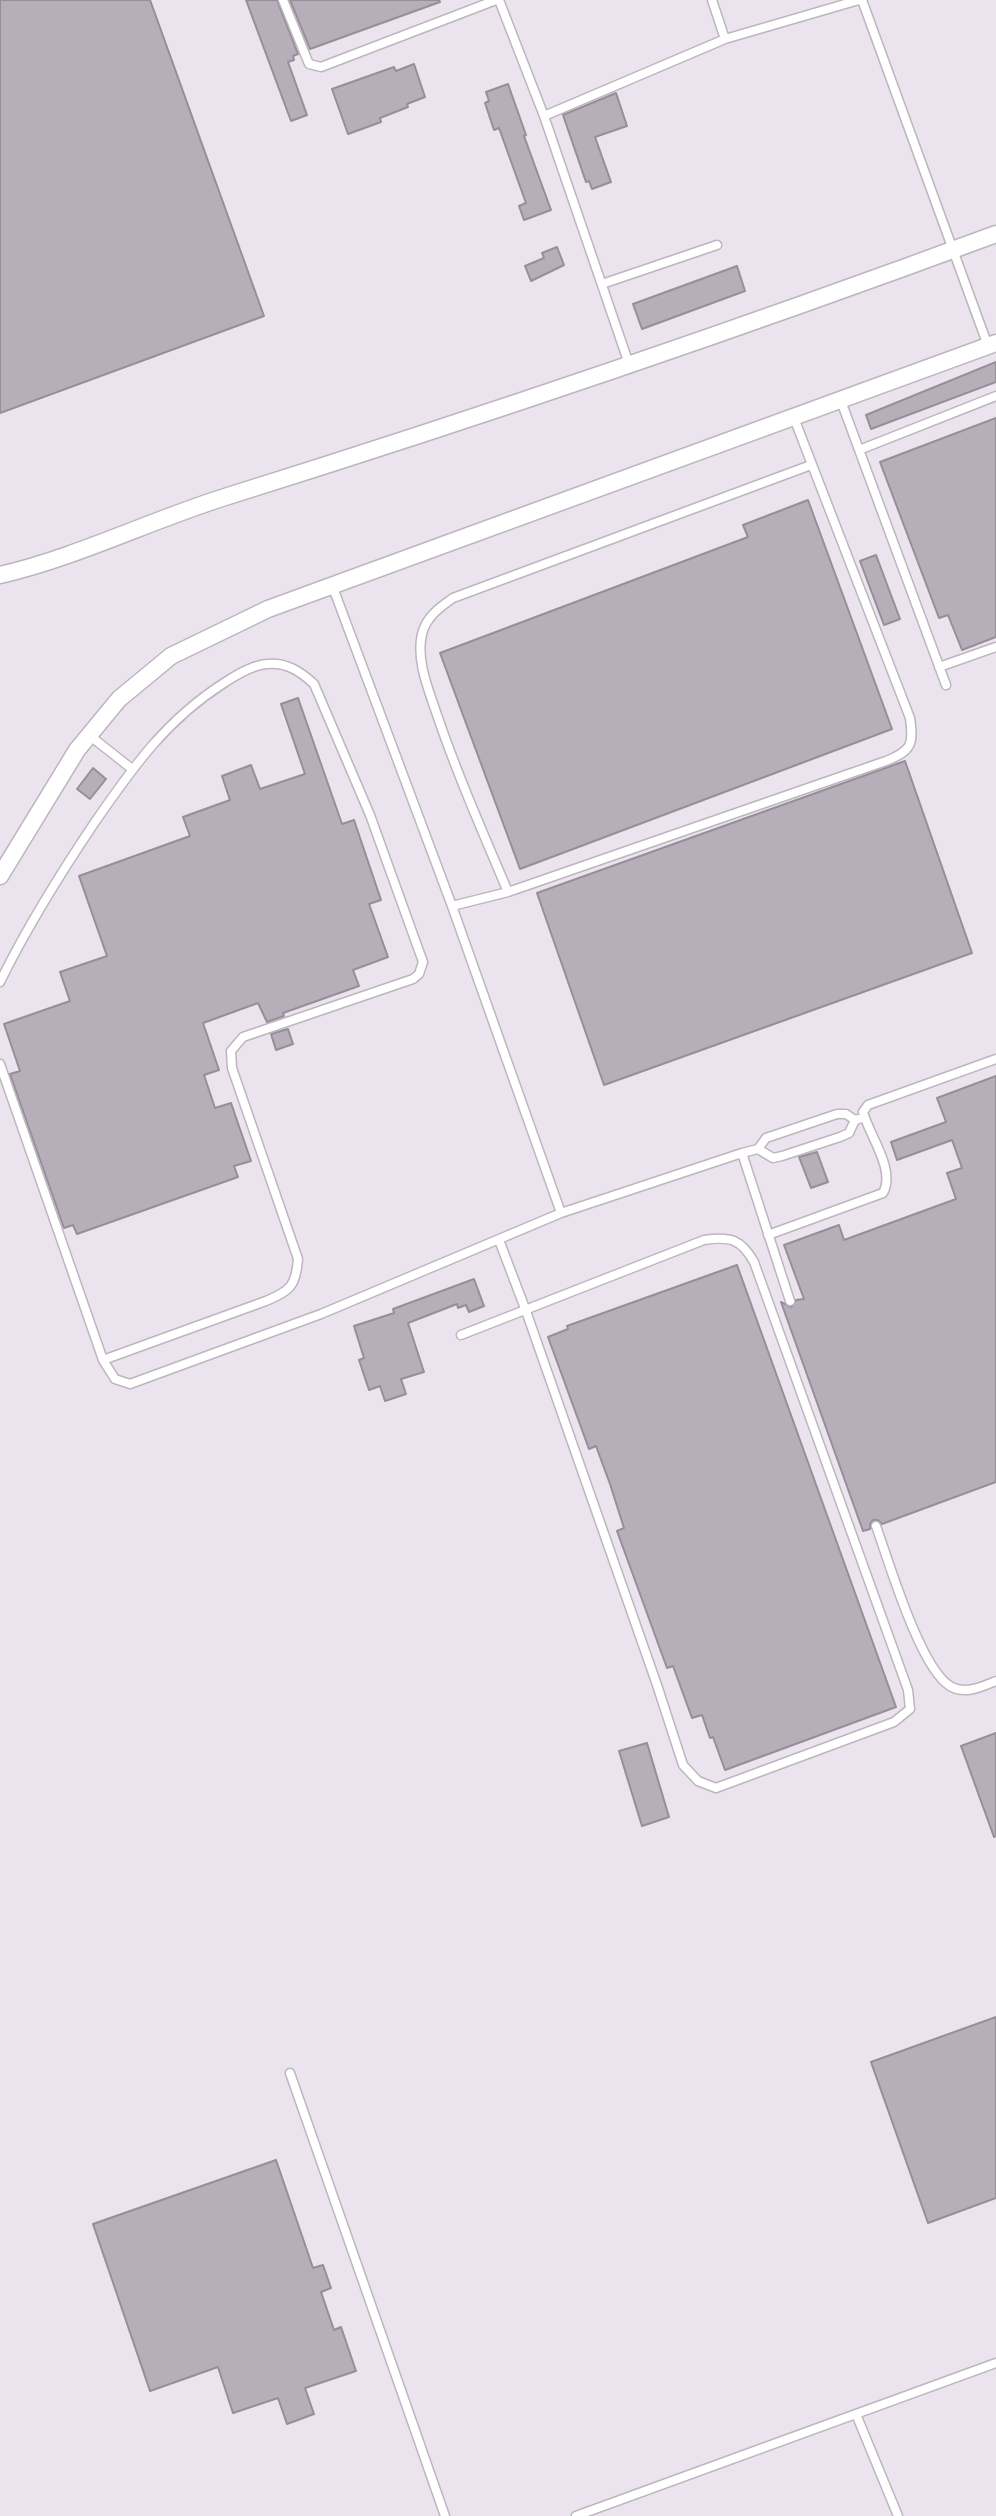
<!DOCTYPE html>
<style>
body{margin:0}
canvas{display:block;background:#ebe3ed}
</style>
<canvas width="996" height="2516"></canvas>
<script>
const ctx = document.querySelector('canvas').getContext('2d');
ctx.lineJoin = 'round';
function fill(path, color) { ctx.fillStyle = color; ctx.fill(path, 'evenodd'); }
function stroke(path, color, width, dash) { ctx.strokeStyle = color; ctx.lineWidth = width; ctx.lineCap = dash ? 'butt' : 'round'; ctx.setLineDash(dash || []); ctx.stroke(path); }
const building = new Path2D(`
 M0 0H150L264 316 0 413Z
 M246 0H277L298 54 293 56 294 60 288 62 307 115 291 121Z
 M290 0H439L440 2 310 49Z
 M414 64 425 97 407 104 408 107 380 118 381 122 348 134 332 89 394 67 396 71Z
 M508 84 526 135 524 136 551 210 524 220 519 206 526 203 499 128 494 130 485 103 489 101 486 92Z
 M616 93 627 126 595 137 611 182 592 189 589 181 586 182 563 115Z
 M557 247 564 265 531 281 525 266 544 258 542 253Z
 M737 266 745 291 642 329 633 304Z
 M996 362V382L871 429 866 415Z
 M996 418V637L962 650 948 615 939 618 880 462Z
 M808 500 892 729 520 869 440 653 748 537 743 525Z
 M876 555 900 619 884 625 860 561Z
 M298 698 342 824 354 820 381 900 369 904 388 957 353 970 359 986 283 1013 284 1016 267 1022 258 1003 203 1023 219 1070 204 1075 215 1108 231 1103 251 1161 234 1166 238 1177 77 1234 73 1225 64 1228 10 1074 20 1071 4 1024 70 1001 60 972 107 956 79 876 190 836 183 817 230 800 222 776 251 765 260 789 305 774 281 704Z
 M905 761 972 953 604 1085 537 893Z
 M93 768 106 779 90 799 77 789Z
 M288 1029 293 1044 276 1050 271 1034Z
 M996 1076V1482L882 1524 878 1520H873L870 1524V1529L863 1531 781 1302 791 1307 796 1300 804 1299 784 1245 839 1225 844 1240 956 1199 947 1173 962 1168 952 1140 897 1160 891 1142 946 1122 937 1098Z
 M817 1152 828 1182 811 1188 799 1157Z
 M737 1265 896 1707 725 1770 713 1737 710 1738 702 1715 692 1718 673 1666 667 1668 617 1531 624 1528 610 1484 596 1446 589 1449 548 1337 568 1329 567 1326Z
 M474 1279 484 1306 469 1312 466 1305 458 1308 457 1304 408 1323 424 1372 401 1379 406 1394 385 1401 380 1386 369 1390 359 1360 364 1358 354 1326 394 1313 393 1309Z
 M996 1733V1836L994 1837 961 1746Z
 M647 1743 669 1817 642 1826 619 1751Z
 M996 2017V2198L928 2223 871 2062Z
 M276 2160 313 2268 323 2265 331 2288 321 2292 334 2330 341 2327 356 2371 305 2388 314 2414 287 2424 278 2398 233 2413 218 2367 150 2391 93 2224Z`);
fill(building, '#b6aeb8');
stroke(building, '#968e98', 2);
const lane = new Path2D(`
 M283 0 309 64 321 67 496 0
 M499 0 544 116 629 364
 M712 0 725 39
 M862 0 988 346
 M544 116 725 39 859 0
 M602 284 717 245
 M841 401 946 685
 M859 450 996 396
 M332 585 452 906 561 1213
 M939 667 996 647
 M89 735 132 769
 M508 892C483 833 457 774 436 712 428 688 416 660 422 634 426 617 440 607 453 598L811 465
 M452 906 508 892 886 761C911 751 914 745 910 718L794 418
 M0 982C28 925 60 874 95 822 133 767 166 720 224 683 236 675 252 665 267 664 287 662 301 672 314 684L370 815 423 962 419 974 413 979 243 1037 231 1051 232 1068 298 1259C296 1286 290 1291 266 1301L103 1360
 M0 1064 103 1360 115 1379 130 1384 321 1314 561 1213 742 1153
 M758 1149 773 1158 782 1156 840 1137 849 1133 855 1120 859 1119
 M768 1235 883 1193C896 1170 869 1135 863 1112L868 1105 996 1059
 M790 1301 742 1153 758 1149 766 1138 837 1114H846L855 1120
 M461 1335 704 1240C730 1236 741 1239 754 1262L908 1690 910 1709 894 1722 716 1788 698 1781 683 1765 657 1685 526 1311 499 1240
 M876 1526C889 1562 920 1668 950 1686 965 1695 981 1687 996 1681
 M290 2073 445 2516
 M856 2414 898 2516
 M576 2516 996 2363`);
const street = new Path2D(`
 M0 575C77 557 149 521 225 497 484 416 742 328 996 234
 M0 876 77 750 119 699 171 656 268 609 996 343`);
stroke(lane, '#bdb5bf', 11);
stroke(street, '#bdb5bf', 19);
stroke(lane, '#fff', 8);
stroke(street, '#fff', 16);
</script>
